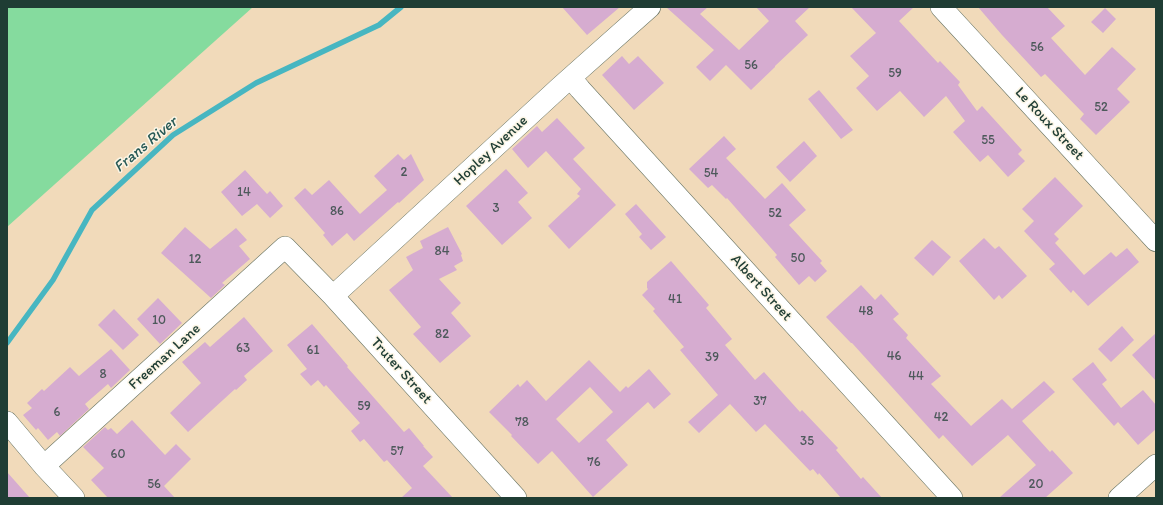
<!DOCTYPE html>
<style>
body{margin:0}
#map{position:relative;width:1163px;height:505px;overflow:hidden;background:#f1daba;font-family:Itim,sans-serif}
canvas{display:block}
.frame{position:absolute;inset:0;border:8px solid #1f3d34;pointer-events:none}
</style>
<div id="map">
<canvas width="1163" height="505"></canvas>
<div class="frame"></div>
</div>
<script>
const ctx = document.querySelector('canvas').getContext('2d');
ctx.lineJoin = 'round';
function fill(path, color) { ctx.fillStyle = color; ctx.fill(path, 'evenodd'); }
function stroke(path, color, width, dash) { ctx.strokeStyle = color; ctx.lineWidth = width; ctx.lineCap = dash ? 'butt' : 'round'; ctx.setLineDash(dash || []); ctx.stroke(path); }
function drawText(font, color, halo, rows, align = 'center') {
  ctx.font = font + ' Itim,sans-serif'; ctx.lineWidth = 3; ctx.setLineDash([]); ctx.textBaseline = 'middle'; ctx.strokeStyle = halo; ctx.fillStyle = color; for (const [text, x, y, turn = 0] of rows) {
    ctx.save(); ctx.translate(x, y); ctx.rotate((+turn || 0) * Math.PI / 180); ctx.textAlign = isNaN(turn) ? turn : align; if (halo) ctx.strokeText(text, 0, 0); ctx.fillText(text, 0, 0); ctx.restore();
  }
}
fill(new Path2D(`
 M7 7H253L7 227Z`), '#85db9e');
stroke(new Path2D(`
 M7 343 53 280 92 210 173 135 256 83 379 25 401 7`), '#47b6c1', 5.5);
fill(new Path2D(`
 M562 7H620L587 35Z
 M666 7H708L700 14 739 50 769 21 756 7H810L795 21 808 35 775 66V67L751 90 726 65 710 81 696 67 714 50Z
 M851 7H914L899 21 938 63 940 61 960 82 958 85 977 111 982 106 1022 150 1018 154 1025 161 1008 177 988 155 980 162 953 132 965 121 946 96 924 117 900 91 877 111 856 88 869 76 850 56 876 33Z
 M978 7H1047L1065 26 1051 38 1085 75 1112 47 1136 69 1117 89 1130 102 1096 135 1080 119 1084 114 1045 74 1041 77 1002 35Z
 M1105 8 1116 19 1103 33 1091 22Z
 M622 56 629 64 638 56 664 83 634 110 602 75Z
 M819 90 853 130 841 139 808 99Z
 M557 118 585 148 573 159 616 205 569 249 548 226 580 196 577 194 581 189 546 151 528 168 512 149 537 126 542 132Z
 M724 136 736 149 726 158 765 199 782 183 806 210 789 225 822 261 820 263 827 271 815 282 809 276 799 285 775 257 777 255 727 198 726 199 712 185 708 188 689 169Z
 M804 141 817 156 790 182 776 167Z
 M398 154 404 160 411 154 424 180 399 203 398 202 354 241 347 233 332 246 323 235 325 233 294 198 305 188 312 195 329 180 360 214 387 190 374 176Z
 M506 169 528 193 518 202 532 218 502 245 466 206Z
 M245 170 267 194 270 191 283 206 270 218 257 204 242 216 221 192Z
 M1055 177 1083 206 1054 234 1059 239 1055 243 1084 275 1111 252 1116 257 1127 248 1139 262 1088 306 1073 290 1071 293 1049 269 1055 264 1024 231 1034 221 1022 209Z
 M636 204 666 237 651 250 639 237 642 234 625 214Z
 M185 227 210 249 236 228 247 240 239 246 250 259 222 283 225 285 211 298 161 253Z
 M448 227 462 254 461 255 463 261 454 266 457 270 439 279 461 303 451 313 471 336 440 363 413 334 421 327 389 290 413 270 406 257 423 248 420 241Z
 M984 238 995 249 999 246 1027 276 1002 299 999 295 994 300 959 261Z
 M932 240 951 257 933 276 914 258Z
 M671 261 709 305 706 308 732 339 725 345 755 380 764 372 800 412 802 410 838 448 836 450 861 479 863 477 882 498H841L819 473 818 475 813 469 810 471 765 424 756 432 730 404 699 433 688 422 718 395 680 350 684 347 653 311 655 309 642 295 648 289 647 288V282Z
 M861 285 875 300 881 294 899 314 893 319 908 335 906 338 941 376 931 384 971 426 1002 399 1012 409 1044 381 1055 392 1022 421 1050 452 1052 450 1073 473 1045 498H999L1036 465 1008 435 972 466 943 435 939 439 852 343H851L826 317Z
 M158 298 182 323 160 344 137 319Z
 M114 309 139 335 123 350 98 325Z
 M244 317 273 351 244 376 247 380 236 390 235 389 188 432 170 413 201 383 182 362 205 342 210 347Z
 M312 324 348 366 347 367 404 432 409 428 424 446H423L433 457 423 466 453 498H401L412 488 387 460 384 462 364 439 360 442 351 431 360 423 326 385 324 387 318 380 311 386 300 374 307 369 287 345Z
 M1122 326 1134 340 1111 362 1098 349Z
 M1156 333V381L1132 355Z
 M111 349 130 370 111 388 108 384 85 404 89 409 60 436 57 432 48 440 38 428 36 430 23 415 32 408 27 403 42 389 44 391 70 367 79 376Z
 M589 360 620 392 626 386 628 388 649 369 671 394 654 409 648 402 606 440 628 465 593 497 552 451 538 464 511 436 512 435 489 412 518 384 520 387 527 380 546 401ZM590 387 613 412 579 443 556 419Z
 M1093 362 1107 380 1102 384 1121 408 1143 390 1156 405V429L1138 445 1118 422 1114 426 1072 379Z
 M132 420 165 455 176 444 191 459 164 486 175 498H108L91 480 104 468 83 447 105 427 108 430 111 428 117 434Z
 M7 472 30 498H7Z`), '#d6acd0');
const street = new Path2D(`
 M941 7 1156 241
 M571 78 580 89 952 498
 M333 296 560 87 650 7
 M7 422 44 466 74 498
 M44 466 285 247 333 296 516 498
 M1119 498 1156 465`);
stroke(street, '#687463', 22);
stroke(street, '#fff', 21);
drawText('13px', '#4d595b', null, [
 ["56",1037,48],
 ["56",751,66],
 ["59",895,74],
 ["52",1101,108],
 ["55",988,141],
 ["2",404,173],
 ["54",711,174],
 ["14",244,193],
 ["3",496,209],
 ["86",337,212],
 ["52",775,214],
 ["84",442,252],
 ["50",798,259],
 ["12",195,260],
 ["41",675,300],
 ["48",866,312],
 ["10",159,321],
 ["82",442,335],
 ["63",243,349],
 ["61",313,351],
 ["46",894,357],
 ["39",712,358],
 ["8",103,375],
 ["44",916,377],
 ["37",760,402],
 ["59",364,407],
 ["6",57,413],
 ["42",941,418],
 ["78",522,423],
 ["35",807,442],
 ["57",397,452],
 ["60",118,455],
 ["76",594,463],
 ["56",154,485],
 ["20",1036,485]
]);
drawText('15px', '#1f3d34', '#fcf5e5', [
 ["Le Roux Street",1049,124,47],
 ["Hopley Avenue",491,151,-43],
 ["Albert Street",761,288,48],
 ["Freeman Lane",165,357,-42],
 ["Truter Street",401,371,48]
]);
drawText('italic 16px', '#295b57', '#fcf5e5', [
 ["Frans River",146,145,-40]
]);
</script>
